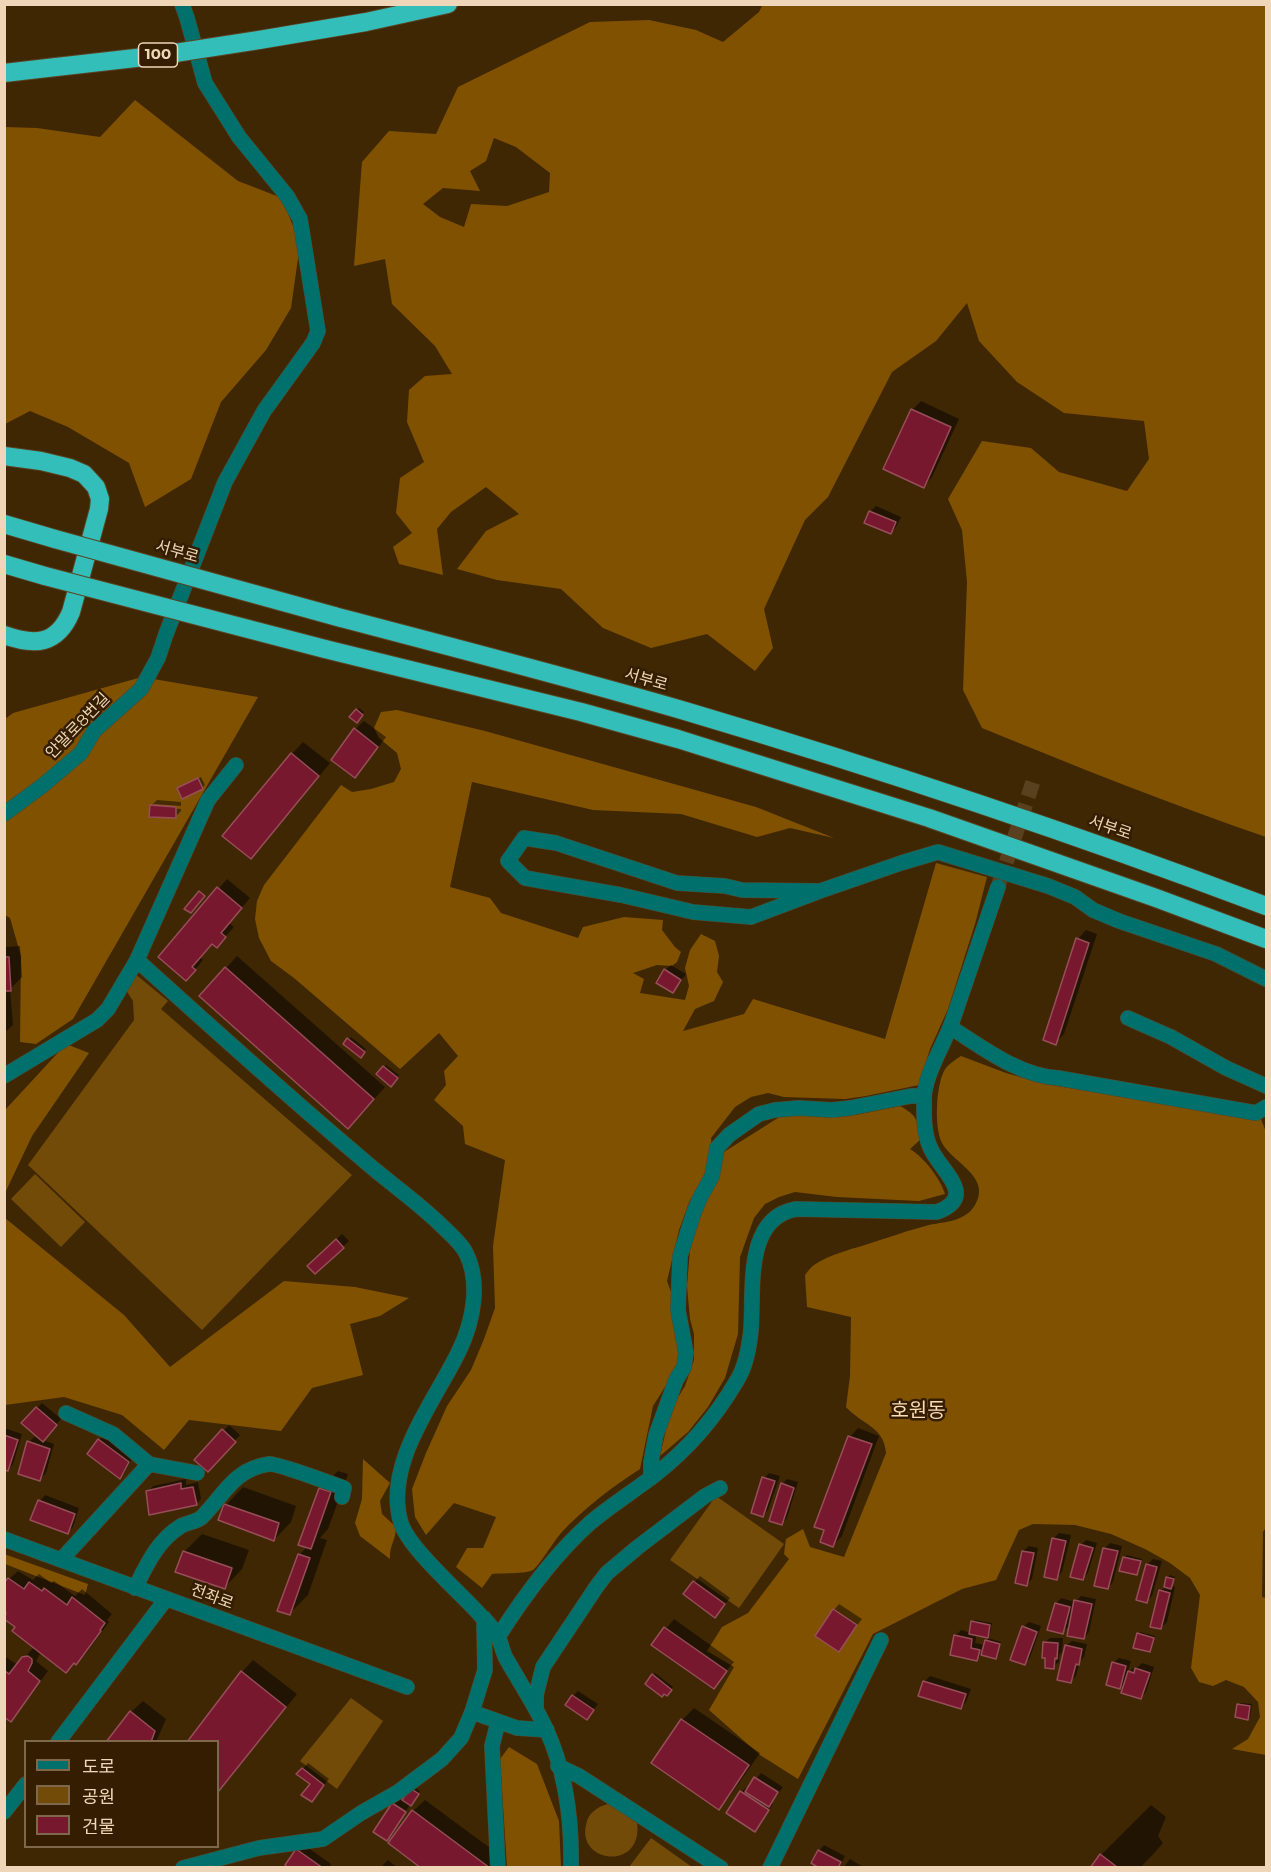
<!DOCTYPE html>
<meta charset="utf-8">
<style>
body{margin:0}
#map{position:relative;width:1271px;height:1872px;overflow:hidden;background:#3f2704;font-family:Montserrat,"Noto Sans KR",sans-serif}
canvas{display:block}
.frame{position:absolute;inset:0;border:6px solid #efd6b8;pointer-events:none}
.legend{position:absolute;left:24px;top:1740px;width:195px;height:108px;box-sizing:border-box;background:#341d00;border:2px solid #7f674a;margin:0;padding:8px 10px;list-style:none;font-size:18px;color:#efd6b8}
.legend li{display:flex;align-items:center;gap:12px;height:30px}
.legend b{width:30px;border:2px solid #7f674a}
</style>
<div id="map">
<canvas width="1271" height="1872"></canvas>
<div class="frame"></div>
<ul class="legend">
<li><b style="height:8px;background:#00706d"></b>도로</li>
<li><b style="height:16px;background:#734b08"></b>공원</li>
<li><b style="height:16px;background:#77182f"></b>건물</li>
</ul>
</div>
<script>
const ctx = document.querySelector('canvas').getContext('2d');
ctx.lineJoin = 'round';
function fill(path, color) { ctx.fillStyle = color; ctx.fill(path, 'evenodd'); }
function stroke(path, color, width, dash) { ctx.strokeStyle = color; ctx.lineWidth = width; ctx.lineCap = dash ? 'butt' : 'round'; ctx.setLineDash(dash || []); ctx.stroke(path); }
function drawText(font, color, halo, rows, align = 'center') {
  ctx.font = font + ' Montserrat,"Noto Sans KR",sans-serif'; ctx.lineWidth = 5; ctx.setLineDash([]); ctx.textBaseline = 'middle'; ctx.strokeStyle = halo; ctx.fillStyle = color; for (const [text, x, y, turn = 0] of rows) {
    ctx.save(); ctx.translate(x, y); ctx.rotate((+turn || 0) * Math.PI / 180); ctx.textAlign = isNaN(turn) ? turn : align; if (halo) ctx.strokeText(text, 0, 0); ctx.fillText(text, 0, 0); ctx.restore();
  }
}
fill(new Path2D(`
 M134 973 168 1001 161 1009 352 1175 202 1330 28 1165 134 1020 133 1001 124 987Z
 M35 1174 85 1222 61 1247 11 1199Z
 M716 1496 784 1544 739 1608 670 1560Z
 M351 1698 383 1721 337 1789 300 1761Z
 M608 1804 637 1822C644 1871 577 1864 586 1825 588 1813 597 1807 608 1804Z
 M651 1838 692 1867H629Z`), '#734b08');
fill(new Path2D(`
 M763 4 1266 5V837C1170 804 1077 767 982 728L963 690 967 582 962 530 948 499 982 441 1031 448 1059 472 1127 491 1149 459 1144 421 1064 413 1017 382 979 341 967 303 936 341 892 372 828 497 805 520 764 609 773 648 755 671 707 634 651 648 603 628 561 589 497 580 457 569 486 531 519 514 486 487 451 512 437 529 443 575 399 564 393 547 412 533 396 513 400 478 424 462 407 422 409 390 425 376 452 374 435 346 392 304 385 259 354 266 362 162 389 131 436 134 458 87 590 22 649 20 696 30 723 42 759 12ZM494 138 516 147 550 173 549 192 507 206 471 204 464 227 440 217 423 204 443 188 480 191 470 171 486 161Z
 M135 100 238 181 282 198 300 244 291 308 266 350 221 402 191 479 145 507 129 463 68 427 30 411 5 424 4 127 37 128 100 137Z
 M142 677 258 697 73 1019 36 1044 20 1042 21 956 10 918 5 915V719L13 713Z
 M397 710 485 731 756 807 834 838 790 828 757 837 681 814 593 810 472 782 450 887 490 898 501 913 578 938 583 927 624 917 663 920 662 930 675 947 681 952 677 962 672 966 657 965 633 973 644 979 640 993 685 1000 689 986 685 968 690 950 701 934 715 941 719 956 717 972 723 982 714 1001 695 1009 683 1031 744 1014 753 999 885 1039 936 863 987 877 975 924 948 1009 930 1049 919 1085 866 1096 845 1099 784 1097 768 1093 751 1097 735 1107 711 1138 712 1160 700 1188 690 1200 679 1230 667 1281 674 1300 680 1349 675 1371 653 1406 640 1469C612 1487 583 1509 561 1533 554 1541 539 1566 533 1570 526 1574 501 1573 492 1574L482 1588 456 1567 467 1548H483L496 1517 454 1503 426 1535 415 1517 412 1489 426 1453 447 1406 471 1370 484 1339 495 1308 493 1246 505 1160 465 1144 463 1126 434 1100 446 1085 444 1071 458 1056 439 1033 400 1069 294 978 271 961 259 938 255 919 257 901 264 885 341 785 352 792 371 789 394 782 401 769 397 753 379 738 374 728 381 712Z
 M66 1044 89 1053 32 1136 5 1193V1110Z
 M961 1056 1006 1073 1045 1084 1261 1119 1266 1132V1527L1263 1532 1262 1597 1266 1598V1755L1232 1749 1248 1739 1260 1717 1258 1702 1244 1687 1226 1680 1213 1686 1199 1682 1191 1668 1200 1595 1190 1578 1170 1563 1145 1549 1111 1534 1075 1525 1033 1524 1019 1530 996 1580 962 1589 873 1634 798 1779 760 1755 709 1710 734 1667 707 1651 722 1627 748 1613 789 1559 784 1554 786 1539 803 1529 810 1547 844 1557 886 1453C884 1426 862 1425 846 1407L850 1376 851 1317 807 1307 805 1275C808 1271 810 1268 814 1265 829 1255 848 1250 865 1245 884 1239 903 1232 922 1227 940 1221 964 1224 975 1205 992 1177 953 1163 942 1143 934 1127 936 1087 944 1071 948 1064 955 1060 961 1056Z
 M900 1106C918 1116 917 1120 921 1139L910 1149C924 1157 941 1180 945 1194L919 1201 837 1197 795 1192 779 1197 765 1204 754 1218 740 1257 738 1334 725 1378 708 1407 688 1432 660 1456 666 1430 677 1399 685 1386 694 1360V1334L690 1319 687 1286 690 1250 701 1209 712 1187 724 1152 781 1116 798 1112 817 1117 855 1115Z
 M5 1218 124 1315 170 1367 284 1281 355 1287 409 1298 380 1316 350 1324 363 1375 312 1388 281 1431 189 1420 164 1450 122 1415 64 1397 5 1405Z
 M363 1459 390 1483 380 1501 382 1514 396 1527C396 1540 389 1546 390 1559L360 1536 355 1523 362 1499Z
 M4 1554 88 1584 85 1595 5 1564Z
 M509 1747 537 1764 559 1821 561 1867H507L500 1759Z`), '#805200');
fill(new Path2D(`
 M921 401 959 419 932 477 924 486 912 410Z
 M876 506 901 517 896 527 891 533 866 522 870 512Z
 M359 708 364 712 357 721 351 716Z
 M364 721 386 737 364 767 355 776V729Z
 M303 742 330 763 262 846 251 857 292 754Z
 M201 777 205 785 202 788 181 786Z
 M157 800 181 802V806L154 804V807L181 809V811L175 817 151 806Z
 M227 879 250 898 229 923 234 927 225 937 213 942 200 957 203 960 195 970 160 957Z
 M1086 930 1097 934 1064 1034 1055 1043 1078 939Z
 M4 935 6 947 20 946 22 977 10 989 13 1025 4 1033Z
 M237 956 385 1087 360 1115 201 996Z
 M671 965 686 974 673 991 665 970Z
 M351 1037 366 1049 361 1056 345 1043Z
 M386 1065 399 1075 391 1085 378 1074Z
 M342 1234 349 1241 316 1272 309 1266Z
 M42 1403 61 1419 43 1440 54 1444 46 1473 40 1479 29 1442 34 1437 43 1439 23 1423Z
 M229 1425 240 1435 208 1470 196 1460Z
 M4 1428 22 1434 13 1464 8 1470 4 1469Z
 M858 1428 879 1436 842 1536 833 1545 826 1529 816 1526 850 1437Z
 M105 1435 133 1456 125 1472 120 1477 99 1440Z
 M338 1471 348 1474 328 1529 320 1538 327 1540 308 1595 290 1613 299 1555 308 1546 320 1489Z
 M769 1473 780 1476 768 1510 763 1515 764 1478Z
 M186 1479V1485L198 1482 201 1499 196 1504 148 1492 153 1486Z
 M787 1479 798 1482 787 1518 782 1524V1484Z
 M243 1487 296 1506 291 1522 274 1540 226 1505Z
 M45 1495 79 1508 73 1527 68 1532 40 1501Z
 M1059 1533 1071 1535 1062 1572 1057 1578 1054 1538Z
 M202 1534 249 1550 242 1569 225 1587 184 1552Z
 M1086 1540 1097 1543 1088 1573 1083 1579 1081 1545Z
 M1110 1543 1122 1546 1113 1582 1108 1588 1105 1548Z
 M1029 1546 1038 1548 1032 1579 1027 1584 1023 1551Z
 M1127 1555 1142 1559 1139 1571 1136 1574 1125 1557Z
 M1153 1559 1162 1561 1152 1596 1147 1601V1565Z
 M18 1571 33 1580 39 1574 51 1583 54 1581 75 1596 82 1589 112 1614 107 1620 109 1622 85 1655 66 1671 41 1652 36 1661 48 1671 19 1711 11 1720 4 1716V1656L18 1665 32 1649 36 1648 17 1627 4 1617 9 1613V1579Z
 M1170 1575 1175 1577 1172 1586 1175 1587 1167 1622 1161 1628V1591L1166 1586 1167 1578Z
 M700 1576 730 1598 715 1616 685 1594Z
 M1081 1596 1096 1599 1089 1632 1084 1638 1071 1624 1062 1633 1056 1604 1061 1598 1075 1602Z
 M839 1604 862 1619 839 1650 834 1610Z
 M674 1619 734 1662 713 1687 653 1645Z
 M975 1620 992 1623 990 1634 987 1636 977 1634 975 1643 985 1645 988 1638 1001 1642 998 1655 996 1657 982 1654 977 1659 955 1636 961 1630 971 1633 973 1622Z
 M1029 1622 1041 1626 1030 1658 1025 1663 1023 1627Z
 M1140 1632 1155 1636 1152 1648 1150 1651 1138 1634Z
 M1050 1638H1063L1062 1652 1059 1655V1662L1053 1667 1044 1643Z
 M1072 1641 1087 1644 1084 1657 1080 1661 1076 1676 1071 1681 1066 1646Z
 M1119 1658 1131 1661 1127 1674 1135 1667H1138L1142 1663 1154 1667 1146 1692 1141 1698 1127 1681 1120 1688 1113 1663Z
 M253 1660 297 1694 218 1793V1742L242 1672Z
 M655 1673 673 1687 667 1694 653 1675Z
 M930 1676 971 1689 966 1702 961 1707 924 1682Z
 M578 1691 598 1704 587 1718 573 1696Z
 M143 1701 166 1719 156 1742H108L131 1712Z
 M1240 1703 1252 1704 1250 1716 1248 1718 1238 1705Z
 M694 1708 760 1753 730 1796 719 1808 682 1720Z
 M308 1763 329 1779 312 1800V1784L303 1769Z
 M761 1773 783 1787 771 1803 773 1804 755 1830 741 1792 747 1787 749 1788Z
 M413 1786 420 1791 386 1839 375 1831 394 1804 399 1798 403 1801Z
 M425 1800 505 1859 499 1868H424L413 1811Z
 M1151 1805 1166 1817 1158 1836 1163 1843 1156 1851 1140 1868H1091L1101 1855Z
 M303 1844 331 1864 329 1868H290L298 1850Z
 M824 1845 845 1856 839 1868H822L819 1851Z
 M850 1859 865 1868H843Z
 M388 1860 398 1868H380Z`), '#0007');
const building = new Path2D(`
 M911 409 951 427 924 488 883 469Z
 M869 511 896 522 891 534 864 523Z
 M356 709 363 715 357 723 349 717Z
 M354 728 378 747 355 778 331 760Z
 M291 753 319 776 251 859 222 836Z
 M198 778 203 789 182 799 177 788Z
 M150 805 176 807V818L149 817Z
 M217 887 242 908 221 933 226 937 217 948 212 944 192 967 196 970 186 981 158 957Z
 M199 891 205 896 191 913 184 909Z
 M1076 938 1089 943 1056 1045 1043 1040Z
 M4 957H9L11 991H4Z
 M225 967 374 1099 348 1129 199 996Z
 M664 969 681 980 673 993 656 983Z
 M347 1038 365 1052 361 1058 343 1044Z
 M383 1066 398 1078 391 1087 376 1074Z
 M336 1239 344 1248 315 1274 307 1266Z
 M36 1407 57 1425 43 1442 21 1423Z
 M222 1429 236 1442 208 1472 194 1460Z
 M4 1435 18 1440 8 1471 4 1470Z
 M848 1436 872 1444 833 1547 820 1542 824 1530 814 1527Z
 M98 1439 129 1462 120 1479 87 1454Z
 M27 1441 50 1449 40 1481 18 1474Z
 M762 1477 775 1481 763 1517 751 1513Z
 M181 1483V1489L193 1487 197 1505 149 1515 146 1491Z
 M781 1483 794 1488 782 1525 769 1521Z
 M319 1488 331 1492 311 1549 298 1545Z
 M38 1500 75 1514 68 1534 30 1520Z
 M224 1504 279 1523 274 1541 218 1520Z
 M1052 1538 1066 1541 1057 1580 1044 1577Z
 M1079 1544 1093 1548 1083 1580 1070 1577Z
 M1103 1548 1118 1551 1108 1589 1094 1586Z
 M183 1551 232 1568 225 1589 175 1572Z
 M1022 1551 1034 1553 1027 1586 1015 1583Z
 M298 1554 310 1558 290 1615 277 1611Z
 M1123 1557 1141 1561 1137 1575 1119 1571Z
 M1146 1564 1157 1567 1147 1603 1136 1600Z
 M1166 1577 1174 1579 1171 1589 1164 1587Z
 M8 1578 24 1589 29 1582 42 1591 44 1588 67 1605 72 1597 105 1623 100 1630 101 1631 76 1665 74 1663 66 1673 12 1631 15 1627 4 1619 6 1613 4 1611V1583Z
 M693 1581 725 1604 715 1618 683 1594Z
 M1159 1590 1170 1593 1161 1629 1150 1627Z
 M1074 1600 1092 1604 1084 1639 1067 1636Z
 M1055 1603 1070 1607 1063 1634 1047 1630Z
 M833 1609 857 1625 839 1652 815 1636Z
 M971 1621 990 1625 988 1638 969 1634Z
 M1022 1626 1037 1632 1025 1665 1010 1660Z
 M664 1627 727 1671 714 1689 651 1645Z
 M1137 1633 1154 1638 1150 1652 1133 1648Z
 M954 1635 972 1639 971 1648 980 1650 977 1661 950 1655Z
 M985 1640 1000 1644 996 1659 981 1655Z
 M1043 1642 1058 1643 1057 1659 1055 1658 1054 1669 1045 1668V1658H1042Z
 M1065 1645 1082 1649 1079 1665 1076 1664 1071 1683 1057 1680Z
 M28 1656 32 1659V1663L28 1671 40 1681 11 1722 4 1717V1670L9 1674 22 1657Z
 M1112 1662 1126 1666 1120 1689 1106 1685Z
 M1135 1668 1150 1673 1141 1699 1121 1693 1128 1671 1134 1673Z
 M241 1671 286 1707 218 1792V1742H187Z
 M652 1674 672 1690 667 1696 664 1694 662 1697 645 1684Z
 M923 1681 966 1694 961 1709 918 1696Z
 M572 1695 594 1710 587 1720 565 1705Z
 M1237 1704 1250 1706 1248 1720 1235 1717Z
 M130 1711 155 1731 151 1742H106Z
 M681 1719 749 1765 719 1810 651 1763Z
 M302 1768 324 1785 312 1802 301 1795 310 1784 296 1774Z
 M754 1777 778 1792 769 1807 745 1792Z
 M410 1788 419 1794 411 1806 402 1800Z
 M740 1791 769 1810 755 1832 726 1813Z
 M392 1803 406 1812 387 1841 373 1832Z
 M412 1810 490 1868H421L388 1843Z
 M296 1849 323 1868H288L285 1865Z
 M818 1850 841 1862 838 1868H819L811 1863Z
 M1100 1854 1117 1867V1868H1090Z`);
fill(building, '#77182f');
stroke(building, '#974e58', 1.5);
stroke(new Path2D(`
 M999 884 1035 776`), '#59411f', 15, [15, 8]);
const minor = new Path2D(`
 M4 814 42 786 81 753 94 731 141 689 158 658 166 634 225 482 264 411 313 343 318 331 300 219 287 196 239 137 205 83 187 18 182 4
 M820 891 751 917 693 912 621 895 525 878 508 861 524 838 556 843 677 883 725 886 742 890 820 891 901 863 938 852 1048 886 1075 897 1093 910 1119 921 1216 954 1266 979
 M137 960C211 1027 285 1094 361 1158 388 1182 418 1202 443 1227 451 1235 461 1243 466 1253 481 1283 473 1322 459 1351 435 1401 383 1465 401 1523 409 1549 463 1595 482 1617 489 1623 495 1631 499 1639 502 1646 503 1654 507 1660 520 1683 535 1705 546 1729 566 1772 572 1821 571 1868
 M1128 1018 1171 1037 1226 1068 1266 1086
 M950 1027C982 1047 1019 1076 1058 1078L1256 1113 1266 1107
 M4 1076 97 1020 108 1009 137 960 208 800 236 765
 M66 1413 113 1434 149 1464
 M651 1478V1462L656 1435 676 1380 684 1367 686 1353 678 1310 680 1256 694 1212 700 1198 712 1176 717 1148 729 1135 759 1114 775 1110 799 1108 832 1110 850 1108 911 1096H924
 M4 1539 407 1687
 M61 1560 149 1464 197 1473
 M135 1588C147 1564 158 1540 181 1526 188 1522 197 1522 202 1517 224 1495 234 1469 269 1464 278 1463 332 1484 344 1488L342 1497
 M498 1637C524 1596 553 1556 590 1523 610 1506 634 1491 656 1474 689 1448 715 1418 736 1382 746 1367 749 1348 751 1330 754 1290 744 1218 796 1209L937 1212C980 1196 938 1169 930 1147 924 1134 924 1117 924 1102 923 1078 942 1048 951 1025 967 979 982 933 998 887
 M536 1710V1695L543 1667 597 1586 607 1573 638 1547 705 1496 720 1488
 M472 1712 517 1728 547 1730
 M58 1742 166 1599
 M558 1766 579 1776 721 1868
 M4 1812 26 1784
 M183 1868 259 1848 323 1839 361 1813 398 1792 442 1759 461 1738 472 1712 485 1670 484 1618
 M498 1868 492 1746 498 1722
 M770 1868 881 1640`);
const highway = new Path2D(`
 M259 40 366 22 448 4
 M4 73 56 67
 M4 456 41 461 70 468 84 474 96 487 100 499 99 509 71 612C57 645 35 646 4 635
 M4 524 55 539
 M4 564 45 576
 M334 616C451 647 568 677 685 711 881 769 1075 834 1266 906
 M325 649 581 712 678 739 929 818 1156 898 1266 939`);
stroke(minor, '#5b4321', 16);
stroke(highway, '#5b4321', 20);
stroke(minor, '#00706d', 15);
stroke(highway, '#34beba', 18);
const highwayBridge = new Path2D(`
 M56 67 162 55 259 40
 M55 539 334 616
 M45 576 325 649`);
stroke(highwayBridge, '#5b4321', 20, []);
stroke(highwayBridge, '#34beba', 18);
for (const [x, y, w] of [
 [158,55,39]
]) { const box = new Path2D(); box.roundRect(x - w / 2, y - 12, w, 24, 4.5); ctx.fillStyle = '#341d00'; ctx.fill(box); stroke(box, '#efd6b8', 1.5); }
drawText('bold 15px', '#efd6b8', null, [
 ["100",158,55]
]);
drawText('16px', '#efd6b8', '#341d00', [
 ["서부로",177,552,16],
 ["서부로",646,680,16],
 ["안말로8번길",78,726,-46],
 ["서부로",1110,828,19],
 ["전좌로",212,1597,20]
]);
drawText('20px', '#fadcb7', '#341d00', [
 ["호원동",918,1411]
]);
</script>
